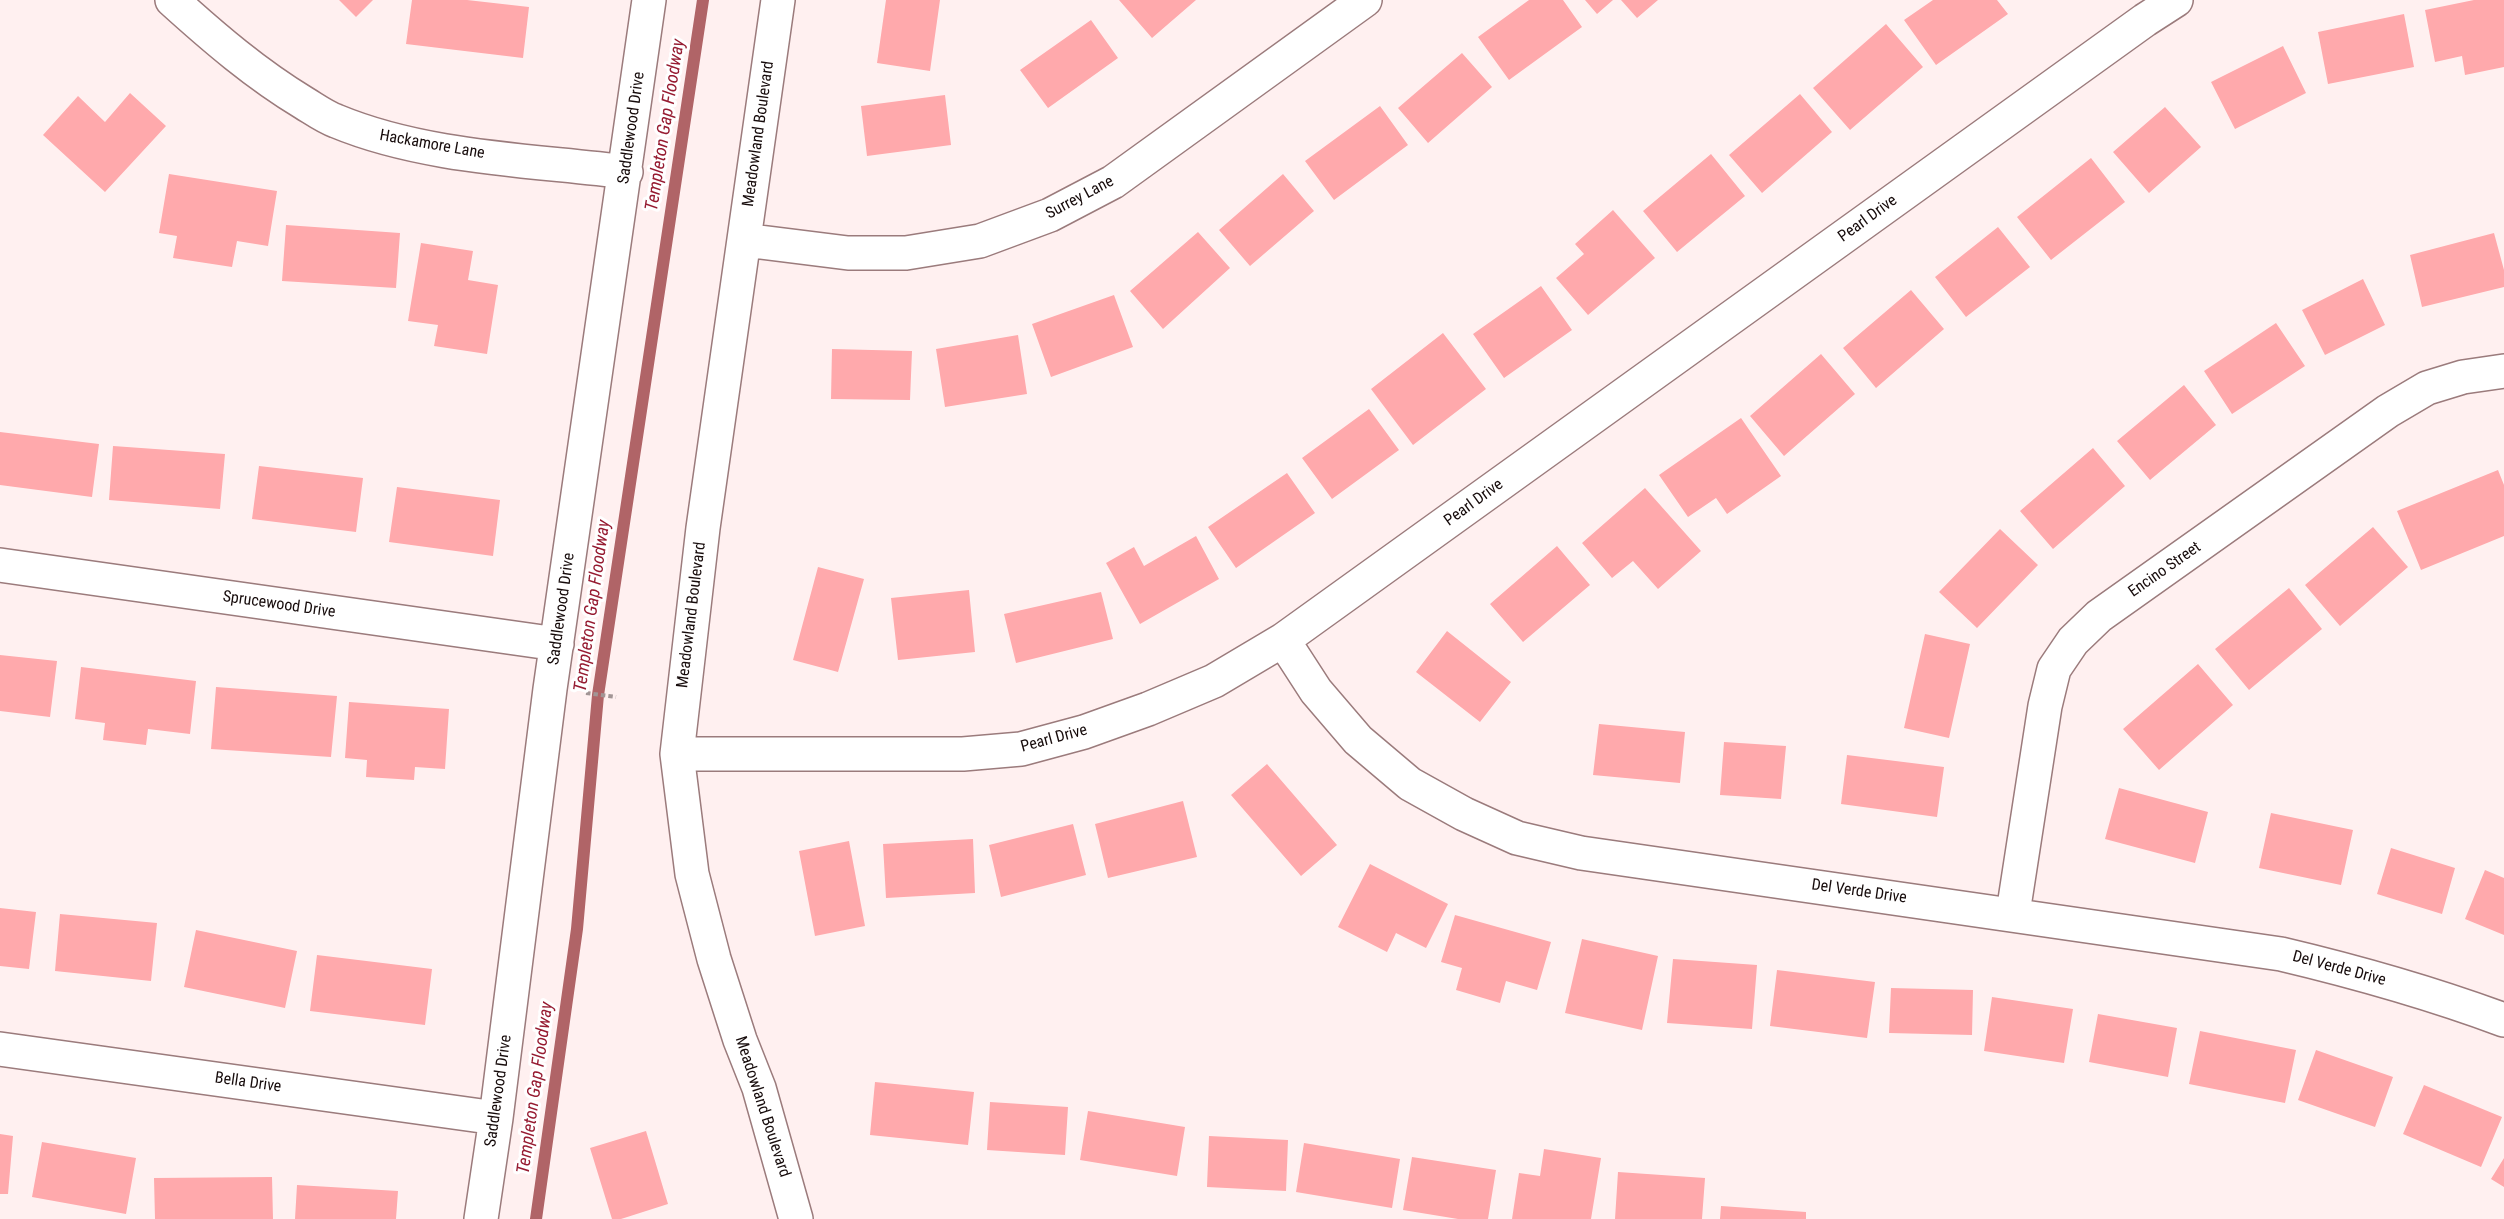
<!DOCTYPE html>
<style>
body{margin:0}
canvas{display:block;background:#fff0f0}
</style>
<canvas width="2504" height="1219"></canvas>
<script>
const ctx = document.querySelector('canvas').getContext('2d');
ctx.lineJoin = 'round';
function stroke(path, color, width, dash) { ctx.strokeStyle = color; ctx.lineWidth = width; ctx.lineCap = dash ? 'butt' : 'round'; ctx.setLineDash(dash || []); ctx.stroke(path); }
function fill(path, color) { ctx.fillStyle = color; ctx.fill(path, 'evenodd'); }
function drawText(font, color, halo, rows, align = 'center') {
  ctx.font = font + ' "Roboto Condensed",sans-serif'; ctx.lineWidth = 6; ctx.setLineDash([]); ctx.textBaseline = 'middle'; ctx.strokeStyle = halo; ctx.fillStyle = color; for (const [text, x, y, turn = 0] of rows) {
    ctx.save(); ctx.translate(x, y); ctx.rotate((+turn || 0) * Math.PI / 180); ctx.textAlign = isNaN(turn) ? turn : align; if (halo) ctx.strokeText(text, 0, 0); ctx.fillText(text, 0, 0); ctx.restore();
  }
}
stroke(new Path2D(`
 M536 1219 577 929 598 695 703 0`), '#b06467', 12);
fill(new Path2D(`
 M339 0H373L356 17Z
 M412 0H467L529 7 523 58 406 44Z
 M886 0H940L930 71 877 63Z
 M1119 0H1196L1152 38Z
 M1529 0H1563L1582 27 1509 80 1478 37Z
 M1585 0H1613L1597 14Z
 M1621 0H1658L1637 18Z
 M1933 0H1997L2008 14 1936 65 1904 20Z
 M2474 0H2504V67L2465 75 2462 56 2435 62 2425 10Z
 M2404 14 2414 67 2328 84 2318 32Z
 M1091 20 1118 58 1048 108 1020 70Z
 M1886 24 1923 67 1850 130 1813 88Z
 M2283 46 2306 93 2235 129 2211 82Z
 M1462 53 1492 87 1428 143 1398 108Z
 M130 93 166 126 105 192 43 135 78 96 105 122Z
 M1800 94 1832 132 1762 193 1729 155Z
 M945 95 951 145 867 156 861 106Z
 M1380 106 1408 145 1334 200 1305 161Z
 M2165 107 2201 147 2149 193 2113 152Z
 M1711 154 1745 196 1677 252 1643 211Z
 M2091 158 2125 202 2051 260 2017 217Z
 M169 174 277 191 268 246 237 241 232 267 173 258 177 236 159 233Z
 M1283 174 1314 211 1250 266 1219 230Z
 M1613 210 1655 258 1588 315 1556 278 1584 254 1575 244Z
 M286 225 400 233 396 288 282 281Z
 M1998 227 2030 267 1966 317 1935 277Z
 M1198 232 1230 268 1163 329 1130 291Z
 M2494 233 2504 270V287L2422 307 2410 255Z
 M421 243 473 251 468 280 498 285 487 354 434 346 438 325 408 321Z
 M2363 279 2385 325 2325 355 2302 310Z
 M1541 286 1572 330 1504 378 1473 334Z
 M1911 290 1944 329 1876 388 1843 348Z
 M1114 295 1133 347 1051 377 1032 324Z
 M2276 323 2305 366 2232 414 2204 371Z
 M1443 333 1486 389 1413 445 1371 389Z
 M1018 335 1027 394 945 407 936 349Z
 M832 349 912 351 910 400 831 399Z
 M1821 354 1855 394 1784 456 1750 416Z
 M2184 385 2216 425 2150 480 2117 441Z
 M1369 409 1399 450 1332 499 1302 458Z
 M1741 418 1781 476 1727 514 1716 498 1688 517 1659 475Z
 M0 432 99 444 92 497 0 485Z
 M113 446 225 454 220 509 109 500Z
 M2093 448 2125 486 2053 549 2020 511Z
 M259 466 363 478 356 532 252 519Z
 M2498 470 2504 485V536L2421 570 2397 511Z
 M1287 473 1315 513 1236 568 1208 527Z
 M397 487 500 500 493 556 389 542Z
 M1645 488 1701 551 1658 589 1633 561 1612 578 1582 543Z
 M2373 527 2408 567 2340 626 2305 585Z
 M2000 529 2038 565 1977 628 1939 592Z
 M1196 536 1219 579 1140 624 1106 563 1134 547 1144 566Z
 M1557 546 1590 585 1523 642 1490 604Z
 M818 567 864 579 838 672 793 660Z
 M2289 588 2322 629 2249 690 2215 649Z
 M969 590 975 652 898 660 891 598Z
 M1101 592 1113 639 1016 663 1004 614Z
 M1447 631 1511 682 1480 722 1416 672Z
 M1925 634 1970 644 1949 738 1904 728Z
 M0 655 57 661 50 717 0 711Z
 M2198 664 2233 705 2159 770 2123 729Z
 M81 667 196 681 190 734 148 729 146 745 103 740 105 723 75 719Z
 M216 687 337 696 331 757 211 749Z
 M349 702 449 709 445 769 415 767 414 780 366 777 367 760 345 758Z
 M1599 724 1685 732 1680 783 1593 775Z
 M1724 742 1786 746 1781 799 1720 795Z
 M1847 755 1944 767 1937 817 1841 804Z
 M1267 764 1337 845 1301 876 1231 795Z
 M2119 788 2208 812 2195 863 2105 839Z
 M1183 801 1197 857 1108 878 1095 824Z
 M2271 813 2353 830 2341 885 2259 868Z
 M1073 824 1086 875 1001 897 989 845Z
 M973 839 975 893 886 898 883 844Z
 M849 841 865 926 815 936 799 851Z
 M2391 848 2455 868 2442 914 2377 894Z
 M1370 864 1448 904 1426 948 1396 933 1387 952 1338 927Z
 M2485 870 2504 878V935L2465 919Z
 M0 908 36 912 29 969 0 966Z
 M60 914 157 923 151 981 55 971Z
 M1455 915 1551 942 1537 990 1506 981 1500 1003 1456 990 1462 968 1441 962Z
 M196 930 297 951 285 1008 184 987Z
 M1582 939 1658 956 1642 1030 1565 1013Z
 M317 955 432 969 425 1025 310 1011Z
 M1673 959 1757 965 1752 1029 1667 1023Z
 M1777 970 1875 982 1867 1038 1770 1026Z
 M1891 988 1973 990 1972 1035 1889 1033Z
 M1992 997 2073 1009 2064 1063 1984 1051Z
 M2098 1014 2177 1028 2168 1077 2089 1062Z
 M2200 1031 2296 1050 2285 1103 2189 1084Z
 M2316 1050 2393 1077 2375 1127 2298 1100Z
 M875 1082 974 1092 968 1145 870 1135Z
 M2424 1085 2502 1117 2481 1167 2403 1134Z
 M990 1102 1068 1107 1065 1155 987 1150Z
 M1088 1111 1185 1127 1177 1176 1080 1160Z
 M646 1131 668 1204 621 1219H612L590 1148Z
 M0 1134 13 1136 8 1194H0Z
 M1209 1136 1288 1140 1286 1191 1207 1187Z
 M42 1142 136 1158 126 1214 32 1197Z
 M1304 1143 1400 1159 1392 1208 1296 1192Z
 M1544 1149 1601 1158 1591 1219H1512L1519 1173 1540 1176Z
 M1412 1157 1496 1170 1488 1219H1458L1403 1210Z
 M2504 1158V1187L2491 1179Z
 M1618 1172 1705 1178 1702 1219H1615Z
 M272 1177 273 1219H155L154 1178Z
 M297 1185 398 1191 396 1219H295Z
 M1721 1206 1806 1212V1219H1720Z`), '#ffa9ac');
const minor = new Path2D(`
 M172 0C214 38 256 74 304 103 314 109 325 117 336 121 425 158 531 160 626 172
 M778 0 703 528 677 754 692 874 714 959 740 1040 759 1088 796 1219
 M744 240 848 253H906L980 241 1050 215 1113 182 1365 0
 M0 565 557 644
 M1283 640 1316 691 1358 740 1410 784 1464 814 1517 838 1581 853 2281 954C2357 972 2431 993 2504 1020
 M677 754H963L1021 749 1084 732 1148 709 1214 681 1283 640 2145 20 2176 0
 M2013 913 2045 706 2054 669 2073 641 2099 616 2388 411 2427 388 2463 377 2504 371
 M0 1049 496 1118
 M481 1219 496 1118 550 689 649 0`);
stroke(minor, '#9b7b7c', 36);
stroke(new Path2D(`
 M586 693 616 697`), '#a29595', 4, [4.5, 3]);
stroke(minor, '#fff', 33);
drawText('16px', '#160b0b', '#fff', [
 ["Saddlewood Drive",632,128,-82],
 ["Meadowland Boulevard",759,134,-82],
 ["Hackamore Lane",432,145,10],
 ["Surrey Lane",1080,198,-28],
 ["Pearl Drive",1868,219,-36],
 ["Pearl Drive",1474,503,-36],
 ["Encino Street",2165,570,-35],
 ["Sprucewood Drive",279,605,8],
 ["Saddlewood Drive",562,609,-82],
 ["Meadowland Boulevard",692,615,-83],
 ["Pearl Drive",1054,739,-15],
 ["Del Verde Drive",1859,892,8],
 ["Del Verde Drive",2339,969,15],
 ["Bella Drive",248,1083,8],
 ["Saddlewood Drive",499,1091,-82],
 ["Meadowland Boulevard",762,1107,72]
]);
drawText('italic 18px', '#961b31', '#fff', [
 ["Templeton Gap Floodway",666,125,-81],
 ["Templeton Gap Floodway",593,606,-82],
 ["Templeton Gap Floodway",536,1088,-82]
]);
</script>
